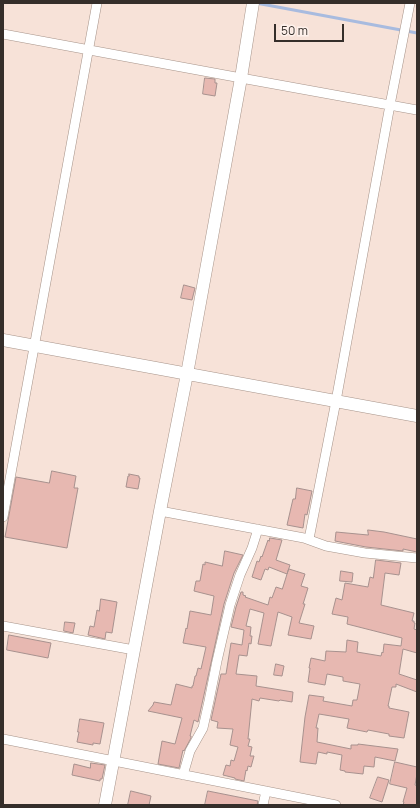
<!DOCTYPE html>
<style>
body{margin:0}
#map{position:relative;width:420px;height:808px;overflow:hidden;background:#f7e2d8;font-family:Manrope,sans-serif}
canvas{display:block}
.frame{position:absolute;inset:0;border:4px solid #352e2a;pointer-events:none}
.scale{position:absolute;left:274px;top:24px;width:70px;height:18px;box-sizing:border-box;border:2px solid #352e2a;border-top:0;padding-left:5px;font-size:12px;line-height:14px;white-space:nowrap;color:#352e2a;-webkit-text-stroke:3px #fef1eb;paint-order:stroke}
</style>
<div id="map">
<canvas width="420" height="808"></canvas>
<div class="frame"></div>
<div class="scale">50 m</div>
</div>
<script>
const ctx = document.querySelector('canvas').getContext('2d');
ctx.lineJoin = 'round';
function stroke(path, color, width, dash) { ctx.strokeStyle = color; ctx.lineWidth = width; ctx.lineCap = dash ? 'butt' : 'round'; ctx.setLineDash(dash || []); ctx.stroke(path); }
function fill(path, color) { ctx.fillStyle = color; ctx.fill(path, 'evenodd'); }
stroke(new Path2D(`
 M256 3 417 33`), '#a8bbdf', 3);
const building = new Path2D(`
 M205 78 215 79V83H217L215 96 203 94Z
 M184 285 195 288 192 300 181 298Z
 M52 471 76 476 74 488H78L67 548 5 537 16 477 49 483Z
 M129 474 139 476V478H140L138 489 126 487 128 476H129Z
 M297 488 312 491 307 515 305 514 303 528 287 525 293 499H295Z
 M368 530 384 532 417 539V552L403 549V551L366 547 335 541 336 532 368 535Z
 M270 538 282 540 276 560 290 565 287 574 269 567 268 570 265 569 261 580 252 577 257 561 259 562 261 556 262 557 268 540 269 541Z
 M225 551 243 555 234 573 224 604 198 722 194 720 190 736H191V738L184 751 183 750 179 768 158 764 162 741 175 744 182 718 148 711 153 705 154 702 171 705 176 684 192 688V686H193L195 676H196L198 668 201 669 206 647 183 643 186 628 187 629 190 611 211 615 214 596 194 591 196 581H200L203 564 205 565V562L222 566Z
 M376 560 401 563 399 575 385 573 381 605 414 613 412 621H414V623H415L414 629 417 630V653L403 649 399 674 417 680V692L396 684V687H392L388 706H389V708L409 712 404 738 389 736V734L368 730 367 732 347 728 349 719 319 714 316 728H318L317 742 351 749V745H358V744L398 749 395 761 375 757 374 767 364 766 363 774 345 772V771L340 770 342 755 327 752V754L318 752 316 764 300 762 305 717 309 695 324 697 323 701 352 706 353 700H357L360 684 343 681V677L327 674 325 685 308 682 310 668H309L311 658 325 661 326 651 346 652 347 640 358 642 357 652 381 656 382 652 383 653 384 644 401 646 402 638 347 624 348 617 332 614 336 598 342 600 345 583 368 587 370 577 373 578Z
 M289 569 305 574 301 586 308 588 304 601 303 604H305L299 623 314 626 311 639 288 635 292 617 278 612 271 646 258 644 264 613 250 609 246 626 251 627 250 636H252L251 644 249 643 247 656 239 655 236 674 257 676 256 686 293 692 292 702 280 700 279 701 260 698 259 701 252 699 248 739H250L248 746 252 747 250 756H254L251 767 248 766 247 771 246 770 244 781 235 779V778L223 775 226 765 230 766 231 760 234 761 238 747 230 745 233 729 217 728 218 722 211 720 221 674H226L231 643 242 645 244 630 231 627 236 607 241 592H243V595L246 596 245 597 268 605 270 597 272 598 276 587 282 589Z
 M341 571 353 573 352 582 340 581Z
 M101 599 117 602 112 633 106 632 105 639 88 635 90 626 94 627 97 610 99 611Z
 M65 622 75 623 73 633 64 631Z
 M9 635 51 643 48 658 7 650Z
 M276 664 284 666 282 676 274 675Z
 M80 719 104 723 100 744 93 743V745L77 742 79 732H78Z
 M395 762 417 767V774L415 785 417 786V805H403L404 802H403L407 788 390 784Z
 M91 763 105 765 102 779H100V781L72 775 74 764 90 768Z
 M378 777 389 780 382 802 370 798Z
 M131 791 151 796 149 805H128Z
 M208 791 258 801 257 805H205Z`);
fill(building, '#e7b8b1');
stroke(building, '#a7918e', 1);
const minor = new Path2D(`
 M3 34 241 78 417 110
 M160 511 304 538 326 546 365 553 417 558
 M3 517 97 3
 M309 539 336 401 390 105 410 3
 M3 626 134 650
 M3 739 336 805
 M183 775 190 751 203 728 209 701 217 661 230 605 240 575 252 548 258 529
 M263 805 266 791`);
const tertiary = new Path2D(`
 M3 340 417 416
 M105 805 160 511 187 374 241 78 253 3`);
stroke(minor, '#a7948a', 10);
stroke(tertiary, '#a7948a', 13);
stroke(minor, '#fff', 9);
stroke(tertiary, '#fff', 12);
</script>
